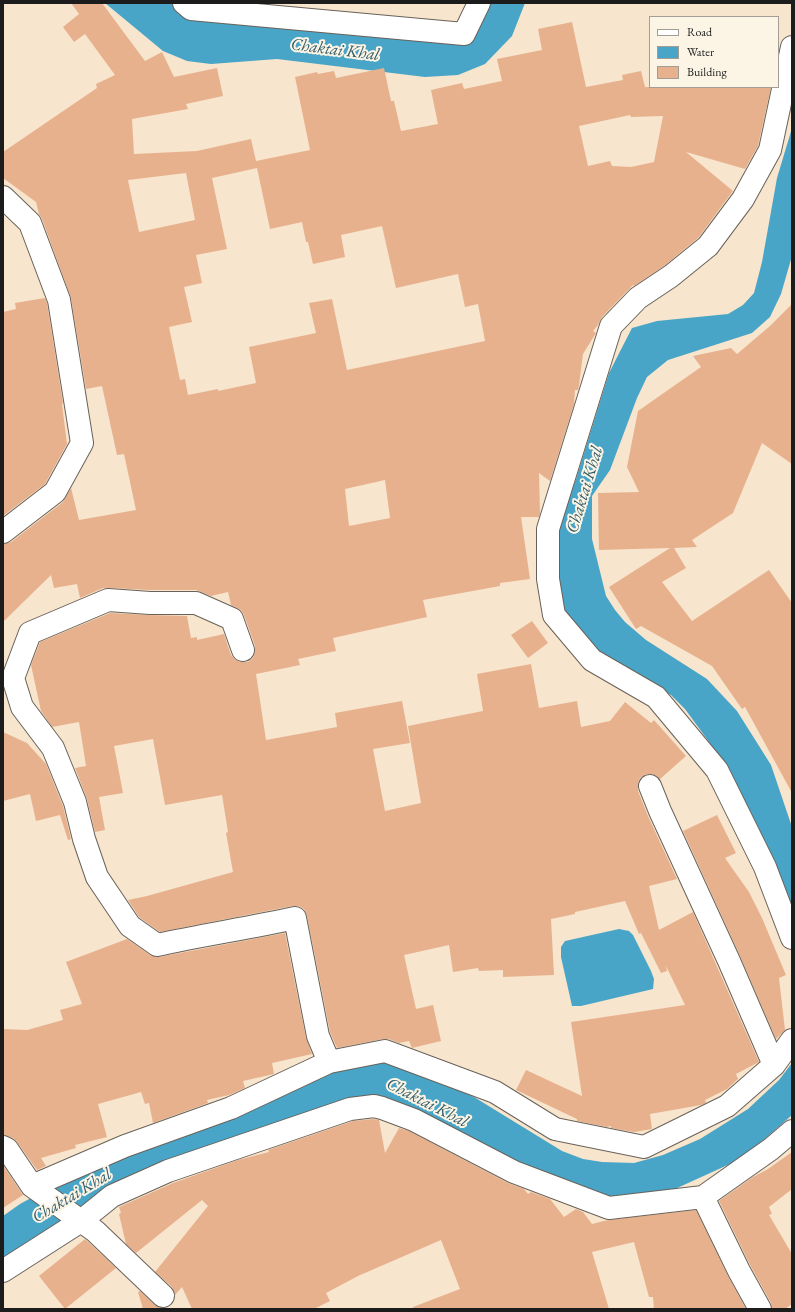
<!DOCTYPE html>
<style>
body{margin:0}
#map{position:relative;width:795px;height:1312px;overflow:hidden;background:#f7e5cd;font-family:"EB Garamond",serif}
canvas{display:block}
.frame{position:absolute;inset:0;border:4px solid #1c1c1c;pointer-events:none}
.legend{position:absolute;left:649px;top:16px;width:130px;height:72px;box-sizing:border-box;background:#fcf5e5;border:1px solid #a29e95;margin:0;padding:5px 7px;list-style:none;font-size:12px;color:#1c1c1c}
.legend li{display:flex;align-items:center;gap:8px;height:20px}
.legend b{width:20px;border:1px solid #a29e95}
</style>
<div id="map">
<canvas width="795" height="1312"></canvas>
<div class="frame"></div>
<ul class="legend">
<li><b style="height:5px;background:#fff"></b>Road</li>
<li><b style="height:11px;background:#48a5c7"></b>Water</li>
<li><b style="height:11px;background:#e8b18e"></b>Building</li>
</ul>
</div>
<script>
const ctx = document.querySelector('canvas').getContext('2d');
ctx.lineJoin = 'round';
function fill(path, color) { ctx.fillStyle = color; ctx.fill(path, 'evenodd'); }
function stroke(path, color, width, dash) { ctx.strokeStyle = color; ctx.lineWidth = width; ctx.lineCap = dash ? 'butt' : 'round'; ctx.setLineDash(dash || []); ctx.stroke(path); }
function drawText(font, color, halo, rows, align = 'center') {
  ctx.font = font + ' "EB Garamond",serif'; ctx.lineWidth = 4; ctx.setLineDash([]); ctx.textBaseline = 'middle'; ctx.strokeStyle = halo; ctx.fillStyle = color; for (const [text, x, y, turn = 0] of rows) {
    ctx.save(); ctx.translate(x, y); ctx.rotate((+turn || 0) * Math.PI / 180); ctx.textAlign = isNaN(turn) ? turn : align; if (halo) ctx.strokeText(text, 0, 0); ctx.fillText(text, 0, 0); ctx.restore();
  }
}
fill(new Path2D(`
 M105 3H172L182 11 458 38 487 3H525L512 36 485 64 458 75 425 77 277 59 211 64 187 61 163 51Z
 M792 128V256L781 294 770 317 752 333 668 360 647 377 637 398 610 470 592 496V539L606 596 615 610 625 622 646 640 707 679 737 711 771 765 792 827V923L758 831 712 746 685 709 671 695 603 657 563 609 555 551 559 523 576 479 609 373 632 328 657 321 728 314 743 305 754 293 762 262 777 178Z
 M619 929 629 931 633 935 651 971 654 979 653 989 581 1006H572L561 957V947L565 941Z
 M383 1059 414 1069 474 1097 562 1151 583 1159 602 1162 634 1163 663 1155 700 1139 748 1109 779 1080 792 1063V1115L743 1158 675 1189 636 1198 595 1197 385 1103 87 1202 3 1263V1216L20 1204 69 1177 340 1067Z`), '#48a5c7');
fill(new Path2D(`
 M71 3H102L145 61 162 52 174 77 217 68 223 96 186 104 188 109 132 119 134 154 197 151 251 139 256 161 310 150 295 77 317 72 318 74 334 71 336 78 384 68 391 101H394L401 131 438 124 431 90 462 83 464 89 502 81 497 59 542 50 538 29 572 22 586 87 623 80 622 75 641 71 645 87H771L758 146 745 169 686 152 733 191 732 192 699 237 664 266 634 286 633 285 602 317 598 325 593 331 596 333 583 354 579 385 578 390H575L574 404 550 481 539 473 540 513 539 517H521L530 579 500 583V586L423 600 427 617 333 638 336 651 298 659 300 665 256 674 266 740 337 727 335 713 402 701 410 743 373 749 385 811 421 803 408 726 483 711 477 674 531 664 539 708 577 701 581 727 610 721 625 702 651 723 654 720 686 756 660 779 657 776 652 774H646L640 778 638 784V791L648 816 677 879 649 886 659 930 693 912 759 1062 736 1074 738 1079 727 1089 705 1100 706 1103 701 1105 650 1114 652 1129 634 1132 611 1128V1126L607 1127 577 1121V1119L516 1090 526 1070 582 1096 571 1022 685 1005 666 966 667 971 661 973 641 933 639 934 625 901 575 912V914L551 919 554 975 503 977V970L479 971 478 968 453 972 449 945 404 955 416 1009 433 1005 441 1041 412 1048 409 1041 399 1043 389 1039H383L337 1048 330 1032 307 916 304 909 299 906H292L160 932 139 917 128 900 147 896 233 872 226 833 228 832 222 795 165 805 153 739 114 746 123 793 99 797 105 830 95 832 87 799 75 768 86 766 79 722 52 727 41 711 31 665 40 642 110 613 149 615 187 616 191 638 197 637V640L224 634 231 655 235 659 240 662H248L253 658 255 652V646L244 615 241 610 231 605 228 592 211 596 196 590H150L109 588H103L80 598 77 584 54 588 51 575 3 622V544L11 542 63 502 71 488 79 520 136 510 124 454 117 455 102 386 86 389 71 298 42 219 39 214 36 202 3 178V152L97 88 96 84 115 75 85 34 74 42 63 27 79 14ZM630 115 631 117 663 116 654 162 631 167 612 166 610 161 588 166 579 126ZM257 168 270 229 302 222 306 242H308L313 264 345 257 341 235 382 226 396 288 458 274 465 307 478 304 485 341 347 370 332 299 309 303 316 333 249 347 256 383 218 391V389L188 395 185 379 180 380 169 327 192 322 184 287 202 283 196 255 227 249 212 178ZM186 173 195 220 139 232 128 180ZM385 480 390 518 349 526 345 489Z
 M45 298 47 303 63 403 62 404 67 444 45 484 3 516V312L16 309 15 303Z
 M792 304V464L762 443 733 513 692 540 697 547 674 548 686 568 662 582 692 621 769 570 792 603V793L745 707 742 709 712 666 641 626 636 629 609 587 670 548 599 550 598 493 639 492 627 467 638 411 701 367 693 356 731 348 737 354 770 326Z
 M532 621 548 643 528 658 511 635Z
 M3 732 27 743 46 764 63 806 71 839 68 840 60 815 36 821 30 794 3 801Z
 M717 815 736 853 725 858 749 892 762 918 786 975 779 978 785 1030 776 1039 740 956 683 831Z
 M285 933 306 1038 312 1054 272 1063 274 1074 243 1081 245 1088 229 1095 207 1100 208 1103 153 1123 149 1103 145 1104 141 1092 98 1104 107 1137 75 1145 76 1148 41 1158 46 1166 37 1170 17 1142 13 1138 3 1135V1029L27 1030 63 1020 60 1010 82 1004 66 962 127 939 150 955 159 957Z
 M373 1119 379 1120 385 1153 399 1128 409 1131 508 1183 524 1189 528 1194 531 1192 550 1199 564 1217 576 1209 583 1212 592 1224 608 1220 696 1210 728 1276 746 1309H654L653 1297H649L634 1242 592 1252 609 1309H413V1307L460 1289 441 1240 358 1276 326 1293 330 1301 314 1309H192L182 1287 175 1295 172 1287 155 1272 208 1206 202 1200 136 1253 126 1244 119 1214 121 1213 119 1207 173 1183 238 1160 269 1152 268 1150 353 1121Z
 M792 1152V1189L769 1207 772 1214 769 1215 792 1254V1304L785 1309H772L771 1303 750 1265 719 1201 753 1177 768 1169Z
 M3 1165 23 1195 3 1208Z
 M85 1239 116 1268 65 1309 39 1276Z
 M140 1291 155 1305 160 1308H165L143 1309 138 1292Z`), '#e8b18e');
const minor = new Path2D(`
 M184 3 191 9 464 34 479 3
 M792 47 770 150 743 199 708 246 671 276 638 298 611 326 548 529V579L554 615 592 660 656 697 717 770 765 867 792 938
 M3 197 30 223 59 300 82 443 55 492 3 532
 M243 650 232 619 196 603H150L108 600 30 633 13 678 22 707 53 748 75 802 84 839 97 877 130 926 157 945C203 935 249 928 295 918L318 1036 329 1062 385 1051 495 1092 555 1129 644 1147 727 1106 774 1065 792 1040
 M650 786 660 811 729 961 774 1065
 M3 1147 7 1149 32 1186 95 1231 163 1296
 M32 1186 125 1146 231 1108 329 1062
 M703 1197 739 1271 760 1309
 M3 1271 81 1221 112 1196 168 1171 350 1109 374 1106 382 1108 414 1120 514 1172 609 1208 703 1197 771 1149 792 1131`);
stroke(minor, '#69625a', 24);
stroke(minor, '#fff', 22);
drawText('italic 17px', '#305a69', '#fcf5e5', [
 ["Chaktai Khal",335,50,7],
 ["Chaktai Khal",585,490,-73],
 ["Chaktai Khal",427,1103,27],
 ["Chaktai Khal",72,1196,-31]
]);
</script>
